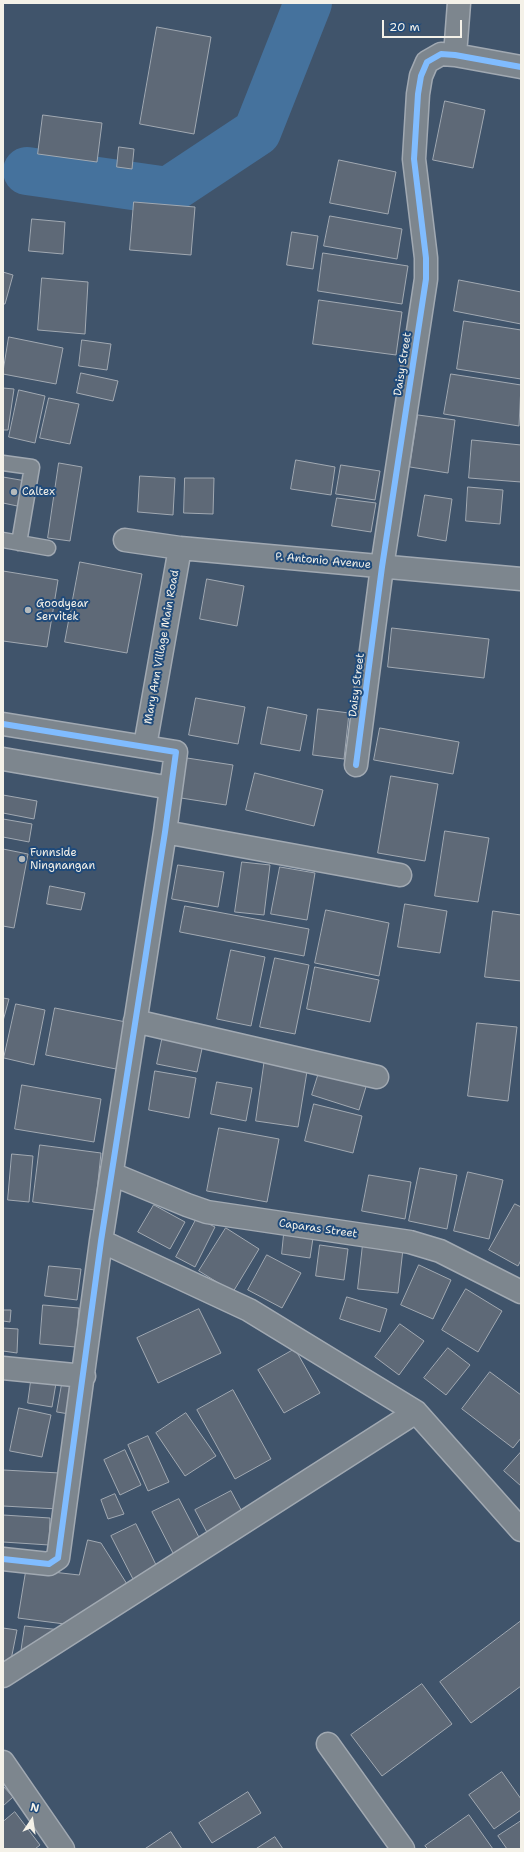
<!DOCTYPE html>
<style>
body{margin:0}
#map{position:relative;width:524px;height:1852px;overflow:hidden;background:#40546b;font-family:"Shantell Sans",sans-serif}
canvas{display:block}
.frame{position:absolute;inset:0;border:4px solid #f4f1e8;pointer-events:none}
.north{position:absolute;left:12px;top:1800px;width:40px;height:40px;-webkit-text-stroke:3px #1f4a7a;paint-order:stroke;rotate:13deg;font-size:11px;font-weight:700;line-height:16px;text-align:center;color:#f4f1e8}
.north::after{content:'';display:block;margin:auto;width:14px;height:18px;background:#f4f1e8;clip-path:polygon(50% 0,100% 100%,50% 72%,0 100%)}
.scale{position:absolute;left:382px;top:20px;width:80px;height:18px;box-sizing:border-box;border:2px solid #f4f1e8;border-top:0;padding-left:5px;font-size:12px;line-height:14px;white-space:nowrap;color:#f4f1e8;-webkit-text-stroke:3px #1f4a7a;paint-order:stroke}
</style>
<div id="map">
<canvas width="524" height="1852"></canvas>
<div class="frame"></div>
<div class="north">N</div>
<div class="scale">20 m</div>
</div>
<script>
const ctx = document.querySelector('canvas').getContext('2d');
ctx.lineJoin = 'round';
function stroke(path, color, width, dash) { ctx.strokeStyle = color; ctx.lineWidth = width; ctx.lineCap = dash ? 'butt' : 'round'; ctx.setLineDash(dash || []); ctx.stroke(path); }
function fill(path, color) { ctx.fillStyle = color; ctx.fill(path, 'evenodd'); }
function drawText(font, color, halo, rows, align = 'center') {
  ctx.font = font + ' "Shantell Sans",sans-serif'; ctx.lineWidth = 4; ctx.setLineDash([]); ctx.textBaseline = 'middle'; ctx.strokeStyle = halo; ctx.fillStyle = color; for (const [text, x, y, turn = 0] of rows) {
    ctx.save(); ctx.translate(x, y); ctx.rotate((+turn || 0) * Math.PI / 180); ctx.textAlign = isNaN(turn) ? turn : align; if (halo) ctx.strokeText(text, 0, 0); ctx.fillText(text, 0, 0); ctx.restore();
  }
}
stroke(new Path2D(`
 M27 171 168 191 257 132 308 3`), '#45729d', 48);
const building = new Path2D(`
 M157 27 211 37 194 134 140 124Z
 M445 101 485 110 473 168 433 160Z
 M43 115 102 123 97 162 38 154Z
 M119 147 134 149 132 169 117 167Z
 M339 160 396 172 388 214 330 203Z
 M134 202 195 207 191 255 130 250Z
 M330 216 402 229 397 259 324 246Z
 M32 219 65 222 63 254 29 251Z
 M292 232 318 236 313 269 287 265Z
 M323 253 408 266 402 304 318 291Z
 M3 272 13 275 5 304H3Z
 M42 278 88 282 85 334 38 330Z
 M459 280 521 292V324L454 311Z
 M319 300 402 312 396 355 313 344Z
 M464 321 521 330V379L457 369Z
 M9 337 63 348 56 384 3 374Z
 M82 340 111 344 107 370 79 366Z
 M81 373 118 381 113 401 77 393Z
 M451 374 521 385 519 426 444 414Z
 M3 388 14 389 8 430H3Z
 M19 390 45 396 35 443 9 437Z
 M49 398 79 404 70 444 40 438Z
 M418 415 455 420 448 473 410 467Z
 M472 440 521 445V482L469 478Z
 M296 460 335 467 331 495 291 489Z
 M59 463 82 467 70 541 48 538Z
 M341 465 380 471 375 500 336 494Z
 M140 476 175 478 173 515 138 512Z
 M3 477 26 481 22 507 3 503Z
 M185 478H214L213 514 184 513Z
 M468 487 503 490 500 524 466 521Z
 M425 495 452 499 446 541 418 536Z
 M337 498 376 503 371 532 332 526Z
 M80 562 142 574 127 653 65 642Z
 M3 571 58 580 47 647 3 641Z
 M207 579 244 586 237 626 200 619Z
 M392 628 489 639 484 678 388 667Z
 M196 698 245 707 238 744 189 735Z
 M268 707 307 715 300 751 261 744Z
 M318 709 349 713 344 759 313 755Z
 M380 728 459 742 453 774 374 760Z
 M187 758 233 765 226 805 181 798Z
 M255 773 323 790 314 826 246 810Z
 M391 776 438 784 425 861 378 853Z
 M3 795 37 801 34 819 3 813Z
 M3 819 32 824 29 842 3 837Z
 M445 831 489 838 478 902 435 896Z
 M3 849 28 854 14 928 3 926Z
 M242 862 270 865 264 915 235 912Z
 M178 865 224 872 218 907 172 899Z
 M280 867 315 873 307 920 271 914Z
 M50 886 85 893 81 910 47 904Z
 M405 904 447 911 440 953 398 947Z
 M185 906 309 929 304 956 180 932Z
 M326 910 389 923 379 976 315 963Z
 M493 911 521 915V981L485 977Z
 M231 950 265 957 251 1026 217 1019Z
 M275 958 309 965 295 1034 260 1027Z
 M315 967 379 980 370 1022 307 1009Z
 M3 998 9 999 3 1021Z
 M16 1004 45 1010 34 1065 4 1058Z
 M55 1008 126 1022 116 1069 46 1055Z
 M477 1023 517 1027 508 1101 468 1096Z
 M163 1035 203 1044 197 1072 157 1064Z
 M265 1058 308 1065 298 1127 256 1121Z
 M321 1066 368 1080 359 1110 312 1095Z
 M155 1071 196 1078 189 1118 149 1110Z
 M217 1082 252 1088 246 1121 211 1114Z
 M22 1085 101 1099 94 1142 15 1129Z
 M314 1104 362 1116 353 1153 305 1141Z
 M219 1128 279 1139 267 1202 207 1191Z
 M40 1145 101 1153 95 1210 33 1202Z
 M12 1154 33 1156 29 1202 8 1200Z
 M420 1168 457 1175 447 1229 409 1221Z
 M468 1172 503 1180 489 1239 454 1231Z
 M369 1175 411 1182 405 1219 362 1211Z
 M515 1204 521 1207V1260L518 1266 489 1250Z
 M154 1205 185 1222 170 1249 138 1232Z
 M197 1218 215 1227 195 1267 176 1257Z
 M226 1228 259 1249 233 1292 199 1271Z
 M284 1234 313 1238 310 1258 282 1254Z
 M363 1244 403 1249 398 1293 358 1289Z
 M320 1245 348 1249 344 1280 316 1276Z
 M267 1255 301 1273 282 1308 248 1290Z
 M419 1265 451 1280 433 1319 401 1305Z
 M49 1266 81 1269 77 1300 45 1296Z
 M466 1289 502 1311 478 1352 442 1330Z
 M347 1297 387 1309 380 1332 340 1319Z
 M43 1305 79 1308 76 1347 40 1344Z
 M199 1309 221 1353 158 1383 137 1338Z
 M3 1310H11L10 1322 3 1321Z
 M400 1324 424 1341 399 1375 375 1357Z
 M3 1328 18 1329 17 1353 3 1351Z
 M448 1348 470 1365 446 1395 424 1378Z
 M295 1349 320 1393 284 1413 258 1370Z
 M490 1372 521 1395V1438L513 1448 462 1409Z
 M32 1374 57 1377 52 1407 28 1403Z
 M62 1384 87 1388 81 1416 57 1412Z
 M233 1390 271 1459 235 1479 197 1410Z
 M19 1408 51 1415 42 1457 10 1451Z
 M186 1413 216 1456 185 1476 156 1433Z
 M148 1436 169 1482 148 1491 128 1445Z
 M125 1450 141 1485 120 1495 104 1460Z
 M521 1452V1486L504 1471Z
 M3 1470 60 1473 58 1509 3 1506Z
 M231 1491 246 1519 210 1538 195 1510Z
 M115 1494 124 1514 108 1519 101 1500Z
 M179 1499 202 1543 175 1557 152 1512Z
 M3 1515 50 1518 49 1545 3 1542Z
 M136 1524 159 1571 135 1583 111 1536Z
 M88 1540 101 1543 132 1592 80 1626 18 1618 26 1569 79 1575Z
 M521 1621V1686L471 1723 440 1682Z
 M25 1626 70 1631 20 1659Z
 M3 1628 17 1630 9 1670 3 1669Z
 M422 1684 452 1724 382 1776 351 1735Z
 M502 1772 521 1799V1810L494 1829 469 1795Z
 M3 1786 13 1797 3 1806Z
 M248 1792 261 1813 212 1843 199 1823Z
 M15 1812 40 1845 35 1849H3V1822Z
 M469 1815 493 1849H428L425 1846Z
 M521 1821V1849H507L498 1836Z
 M171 1832 182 1849H145Z
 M275 1837 283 1849H256Z`);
fill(building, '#5e6977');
stroke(building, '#a1a9b2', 1);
const lane = new Path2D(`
 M3 463 32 467 19 543
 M3 540 48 548`);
const street = new Path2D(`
 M455 55 459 3
 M125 540 180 548 521 579
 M3 724 176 752 165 832 101 1241 58 1558 49 1564 3 1559
 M145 746 180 548
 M3 759 171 788
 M356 765 382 567 426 279V258L414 159 418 94 421 76 427 62 441 54 455 55 521 67
 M165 832 400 875
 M135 1021 377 1077
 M112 1174 187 1205 207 1212 410 1242 440 1251 521 1292
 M101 1241 249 1310 416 1412 521 1530
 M3 1368 84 1376
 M3 1676 416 1412
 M328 1744 403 1849
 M3 1762 63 1849`);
stroke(lane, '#a1a9b2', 17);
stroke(street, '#a1a9b2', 25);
stroke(lane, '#7d868e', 14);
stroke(street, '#7d868e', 22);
stroke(new Path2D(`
 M3 724 176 752 165 832 101 1241 58 1558 49 1564 3 1559
 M356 765 382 567 426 279V258L414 159 418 94 421 76 427 62 441 54 455 55 521 67`), '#80bcff', 6);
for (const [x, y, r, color] of [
 [14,492,4,"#b5babc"],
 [28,610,4,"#b5babc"],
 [22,859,4,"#b5babc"]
]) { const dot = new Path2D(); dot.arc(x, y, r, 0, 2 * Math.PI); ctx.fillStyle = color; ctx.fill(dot); stroke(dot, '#1f4a7a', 1.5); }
drawText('11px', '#f4f1e8', '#1f4a7a', [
 ["Daisy Street",403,364,-81],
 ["P. Antonio Avenue",323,561,5],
 ["Mary Ann Village Main Road",162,647,-80],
 ["Daisy Street",357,685,-83],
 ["Caparas Street",318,1229,8]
]);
drawText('11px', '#f4f1e8', '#1f4a7a', [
 ["Caltex",22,492],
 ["Goodyear",36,604],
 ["Servitek",36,617],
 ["Funnside",30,853],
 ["Ningnangan",30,866]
], 'left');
</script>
